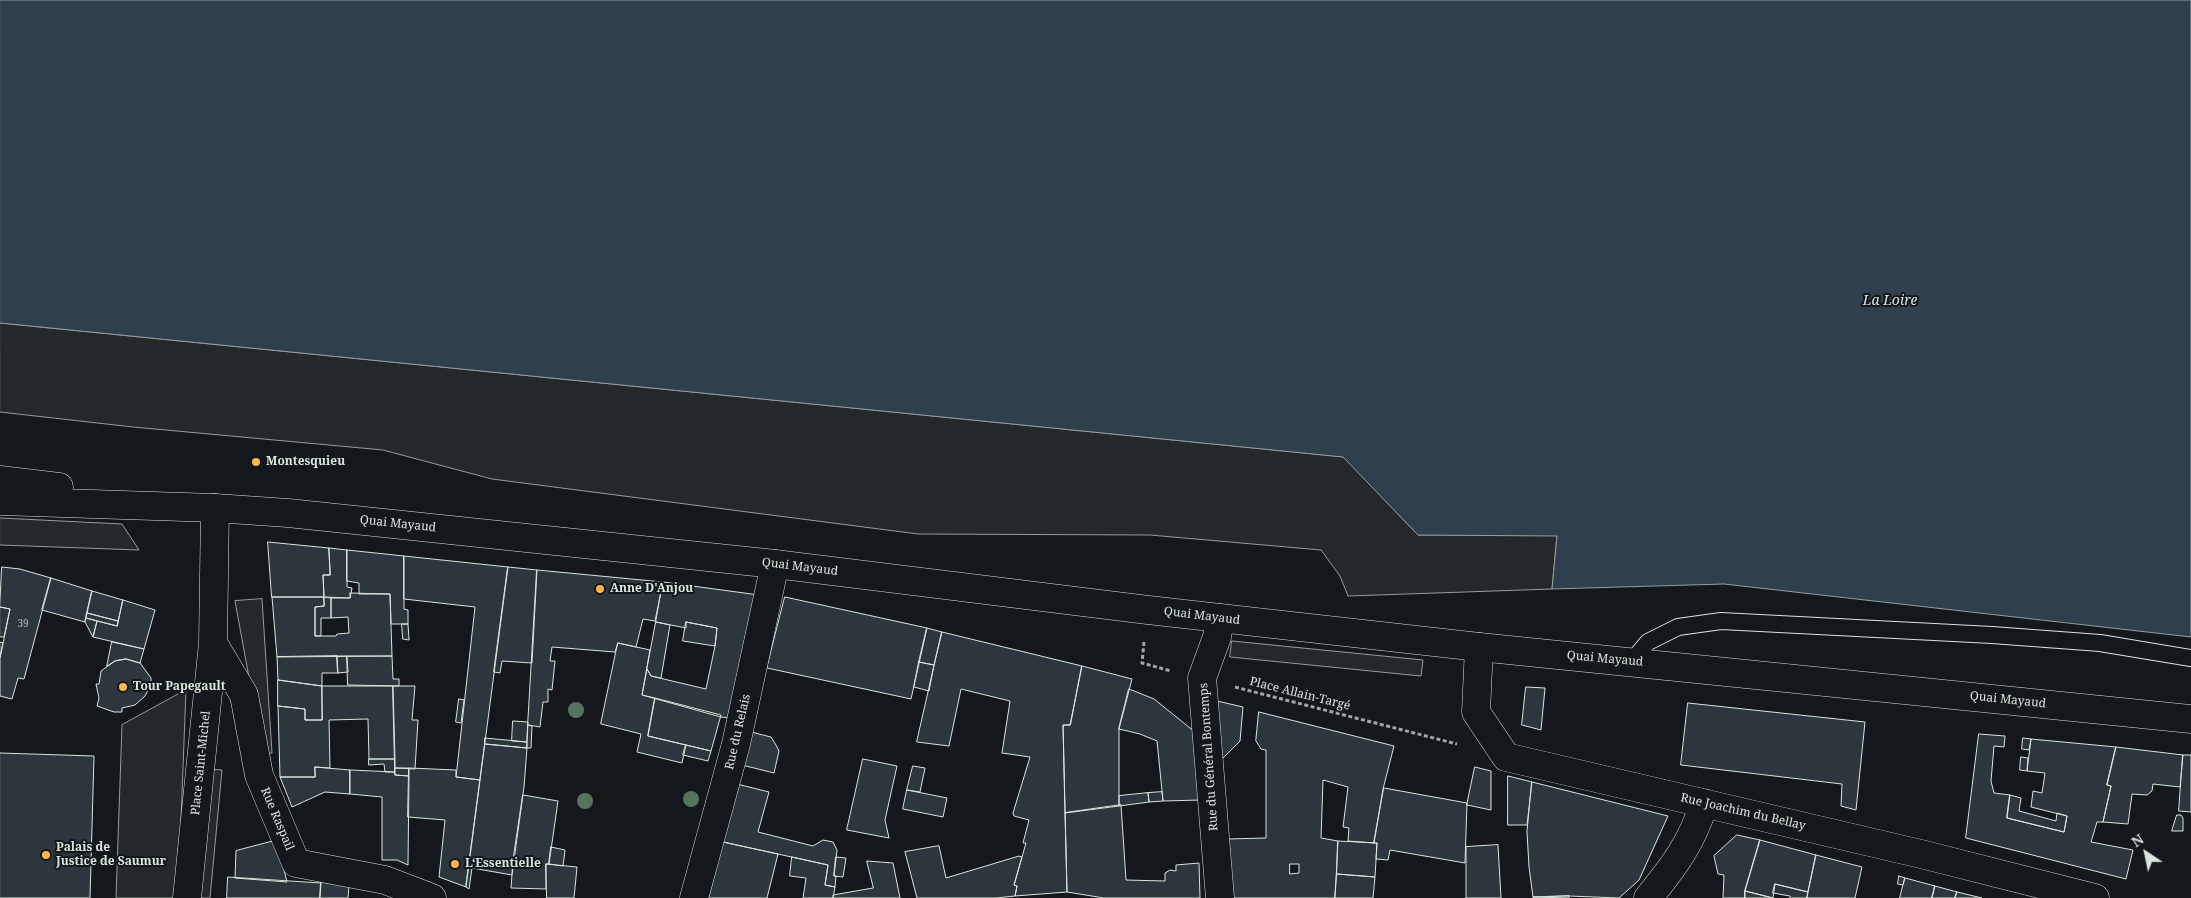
<!DOCTYPE html>
<meta charset="utf-8">
<style>
body{margin:0}
#map{position:relative;width:2191px;height:898px;overflow:hidden;background:#14181c;font-family:"Noto Serif",serif}
canvas{display:block}
.north{position:absolute;left:2121px;top:828px;width:50px;height:50px;-webkit-text-stroke:4px #14181c;paint-order:stroke;rotate:326deg;font-size:14px;font-weight:700;line-height:20px;text-align:center;color:#d8e6dc}
.north::after{content:'';display:block;margin:auto;width:18px;height:22px;background:#d8e6dc;clip-path:polygon(50% 0,100% 100%,50% 72%,0 100%)}
</style>
<div id="map">
<canvas width="2191" height="898"></canvas>
<div class="north">N</div>
</div>
<script>
const ctx = document.querySelector('canvas').getContext('2d');
ctx.lineJoin = 'round';
function fill(path, color) { ctx.fillStyle = color; ctx.fill(path, 'evenodd'); }
function stroke(path, color, width, dash) { ctx.strokeStyle = color; ctx.lineWidth = width; ctx.lineCap = dash ? 'butt' : 'round'; ctx.setLineDash(dash || []); ctx.stroke(path); }
function drawText(font, color, halo, rows, align = 'center') {
  ctx.font = font + ' "Noto Serif",serif'; ctx.lineWidth = 4; ctx.setLineDash([]); ctx.textBaseline = 'middle'; ctx.strokeStyle = halo; ctx.fillStyle = color; for (const [text, x, y, turn = 0] of rows) {
    ctx.save(); ctx.translate(x, y); ctx.rotate((+turn || 0) * Math.PI / 180); ctx.textAlign = isNaN(turn) ? turn : align; if (halo) ctx.strokeText(text, 0, 0); ctx.fillText(text, 0, 0); ctx.restore();
  }
}
const parking = new Path2D(`
 M0 323 1344 457 1418 535H1557L1552 589 1348 596 1340 576 1321 550 1150 535 918 534 492 479 383 450 133 427 0 412Z
 M0 518 122 524 139 550 0 545Z
 M262 599 272 753 263 754 235 601Z
 M1232 641 1423 660 1421 676 1230 657Z
 M186 690 178 898H116L122 725Z
 M208 769 222 770 210 898H195Z`);
fill(parking, '#24282b');
stroke(parking, '#939e99', 1);
const water = new Path2D(`
 M0 0H2191V637L1724 584 1552 589 1557 536 1418 535 1343 457 0 323Z`);
fill(water, '#2f3f4d');
stroke(water, '#939e99', 1);
const building = new Path2D(`
 M268 542 329 548 330 575H323L324 597H272Z
 M329 548 347 550V587L352 588 350 598 324 597 323 575H330Z
 M347 550 404 556V609L408 610V624H391L390 594H359V583L347 581Z
 M404 556 508 567 480 780 456 777 475 607 404 599Z
 M2 567 20 569 51 578 24 679 18 678 12 699 0 696V658L10 609 0 607Z
 M508 567 537 570 532 663 502 661 500 673 494 672Z
 M537 570 663 582 655 621 643 619 636 647 618 643 615 652 552 647 550 661H555L552 690 548 689V702H543L540 727 528 725Z
 M51 578 92 591 85 622 42 610Z
 M663 582 759 595 732 718 721 717 642 695 647 669 651 676 706 689 715 646 717 628 686 622V628L656 622Z
 M92 591 123 600 118 621 87 613Z
 M350 593 390 594 392 656 277 657 272 597H324V606L315 607V636H336L337 634 349 633 348 617 331 618V598H350Z
 M324 597 331 598V618H321V636H315V607L324 606Z
 M785 597 927 628 911 699 767 668Z
 M123 600 155 610 144 649 93 637 97 621 117 626Z
 M0 607 10 609 4 637H0Z
 M87 613 118 621 117 626 86 618Z
 M86 618 97 621 93 637 85 622Z
 M656 622 670 625 661 678 651 676 647 669Z
 M686 622 717 628 715 646 683 641Z
 M402 624H408L409 640 403 639Z
 M927 628 942 632 934 665 919 662Z
 M942 632 1082 666 1070 725H1063L1067 892 1015 896 1017 886 1014 885 1026 843H1023L1029 820 1014 816 1013 813 1030 757 1002 753 1010 701 961 689 949 746 917 742Z
 M0 642 3 643 0 657Z
 M112 642 144 649 140 663 126 659 115 661 107 666Z
 M618 643 650 650 642 695 655 698 648 736 686 745 682 763 637 752 641 734 601 724Z
 M337 656H347L348 672 338 673Z
 M337 656 338 673H322V686L278 680 277 657Z
 M347 656H392L393 679H399V686L348 685Z
 M126 659 140 663 151 678V684L145 696 135 705 122 708V712H114L97 706 99 698 96 684H99L101 671 115 661Z
 M919 662 934 665 929 691 914 687Z
 M1082 666 1132 679 1119 729V806L1065 813 1063 725H1070Z
 M278 680 322 686V720H305V709L278 706Z
 M322 686H393L395 759H369L368 719 329 720 330 768 315 767V777H280L278 706 305 709V720H322Z
 M393 686H415L412 720H418L415 769 395 768Z
 M1526 687 1545 688 1541 730 1522 725Z
 M1129 689 1154 699 1195 732 1201 800 1163 801 1157 741 1140 734 1119 729Z
 M655 698 721 715 711 751 648 736Z
 M459 699 464 700 461 723 456 722Z
 M1217 701 1243 707 1240 741 1222 759Z
 M1688 703 1865 722 1856 810 1841 806 1842 784 1681 765Z
 M1259 712 1394 746 1383 789 1374 843 1348 841 1349 828 1343 827 1348 787 1323 780 1321 838 1338 841 1335 898H1232L1227 839 1266 838V750L1261 749 1256 741ZM1290 864H1299V873L1290 874Z
 M513 721 528 722 527 742 512 741Z
 M528 725 532 726 531 748H527Z
 M751 732 771 737 776 745 779 751 774 773 742 765Z
 M1979 734 2005 736 2004 747 1994 746 1991 781 1994 793 2010 795 2007 818 2064 832 2067 816 2031 807 2033 791 2042 793 2045 773 2027 771 2031 739 2116 747 2107 785 2111 786 2103 822H2097L2091 842 2133 850 2126 879 1966 838Z
 M485 738 527 742V748L485 744Z
 M2023 738 2031 739 2029 750 2022 749Z
 M485 744 527 748 524 787 512 875 472 868 469 889 466 887Z
 M686 745 711 751 708 761 683 755Z
 M2116 747 2183 755 2180 787 2153 784 2152 791 2147 795 2132 794 2128 824 2103 822 2111 786 2107 785Z
 M0 753 94 756 90 898H0Z
 M2183 755H2191V812L2179 811Z
 M2021 757 2028 758 2027 771 2020 770Z
 M369 759H395V772H385L384 764 369 765Z
 M863 759 897 766 885 820 889 838 847 830Z
 M913 766 925 768 920 792 907 790Z
 M315 767 350 770V794L325 792 292 807 280 777H315Z
 M1475 767 1491 771V810L1467 805Z
 M395 768H409V776L395 775Z
 M409 768 456 770V777L480 780 466 887 439 877 445 820 408 817Z
 M350 770 395 772V775L409 776 408 865 397 860H382V797L350 794Z
 M1508 776 1532 782 1527 825H1508Z
 M1532 782 1668 816 1639 880 1619 898 1569 896 1533 897 1529 867 1527 832Z
 M737 784 769 792 758 832 813 846 823 840 833 842 837 850 834 876H836L835 887 825 885 828 865 723 842Z
 M1384 788 1467 803 1465 863 1390 850 1388 860 1376 859 1377 843H1374Z
 M907 790 947 798 943 817 903 809Z
 M1162 792 1163 801 1149 802 1148 793Z
 M1148 793 1149 802 1119 806V796Z
 M523 795 558 801 549 864H546V889L511 888 513 860Z
 M2010 795 2021 798 2019 811 2056 821 2057 813 2067 816 2064 832 2007 818Z
 M1121 805 1126 880 1165 881V873L1170 870 1176 871V865L1199 863 1200 898H1104L1067 892 1065 813Z
 M2177 815H2181L2183 818V831H2172Z
 M1737 835 1760 840 1745 891V898H1723L1724 875 1718 874 1714 856Z
 M1760 840 1816 855 1808 892 1775 884 1773 898 1745 891Z
 M274 841 279 849 287 882 235 878 236 851Z
 M1338 841 1377 843 1375 877 1337 874Z
 M723 842 778 854 767 898H709Z
 M1498 845 1501 898H1466V847Z
 M939 846 946 878 1019 856 1022 857 1014 885 1017 886 1015 896 996 898H917L905 852Z
 M551 847 565 850 563 866 549 864Z
 M1816 855 1862 867 1855 898H1807Z
 M792 857 828 865 825 885 835 887 833 898H803L806 878 790 876Z
 M836 857 846 858 843 877 834 876Z
 M867 861 893 863 900 898H833V895L873 888Z
 M546 864 577 867 574 898H547Z
 M1337 874 1375 877 1373 898H1335Z
 M1899 876 1905 878 1903 885 1898 884Z
 M228 877 321 883 320 898H227Z
 M1905 878 1935 886 1932 898H1900Z
 M321 882 349 886 348 898H320Z
 M1775 884 1808 892 1807 898H1790V896L1773 893Z
 M1935 886 1957 892 1955 898H1932Z
 M1745 891 1773 898H1745Z
 M1957 892 1982 898H1955Z
 M1569 896V898L1533 897Z`);
fill(building, '#2c363c');
stroke(building, '#d8e6dc', 1);
const service = new Path2D(`
 M1632 661 1648 642 1678 627 1721 621 1992 635 2100 643 2191 658`);
const minor = new Path2D(`
 M213 643 244 695 259 775 296 863 385 880 432 898
 M1479 647 1476 712 1506 757 1921 854 2095 898
 M187 898 213 643 215 508
 M694 898 736 744 775 564
 M1220 898 1202 678 1217 637 1220 618
 M1648 898C1673 868 1693 841 1704 803`);
const secondary = new Path2D(`
 M0 480 59 487
 M0 501 215 508 288 513 775 564 1148 610 1479 647 2191 719`);
stroke(service, '#d8e6dc', 18);
stroke(minor, '#d8e6dc', 29);
stroke(secondary, '#d8e6dc', 29);
stroke(new Path2D(`
 M1144 642 1142 663 1171 671
 M1235 687 1457 744`), '#9da8a2', 3, [4, 2.5]);
stroke(service, '#14181c', 16);
stroke(minor, '#14181c', 28);
stroke(secondary, '#14181c', 28);
ctx.fillStyle = '#55745f';
for (const [x, y] of [
 [576,710],
 [691,799],
 [585,801]
]) { ctx.beginPath(); ctx.arc(x, y, 8, 0, 2 * Math.PI); ctx.fill(); }
for (const [x, y, r, color] of [
 [256,462,5,"#ffb74d"],
 [600,589,5,"#ffb74d"],
 [123,687,5,"#ffb74d"],
 [46,855,5,"#ffb74d"],
 [455,864,5,"#ffb74d"]
]) { const dot = new Path2D(); dot.arc(x, y, r, 0, 2 * Math.PI); ctx.fillStyle = color; ctx.fill(dot); stroke(dot, '#14181c', 2); }
drawText('10px', '#adbab4', null, [
 ["39",23,624]
]);
drawText('bold 12px', '#d8e6dc', '#14181c', [
 ["Montesquieu",266,462],
 ["Anne D'Anjou",610,589],
 ["Tour Papegault",133,687],
 ["Palais de",56,848],
 ["Justice de Saumur",56,862],
 ["L‘Essentielle",465,864]
], 'left');
drawText('12px', '#d8e6dc', '#14181c', [
 ["Quai Mayaud",398,524,6],
 ["Quai Mayaud",800,567,7],
 ["Quai Mayaud",1202,616,7],
 ["Quai Mayaud",1605,659,5],
 ["Place Allain-Targé",1300,694,14],
 ["Quai Mayaud",2008,700,6],
 ["Rue du Relais",738,732,-77],
 ["Rue du Général Bontemps",1209,757,-94],
 ["Place Saint-Michel",201,763,-84],
 ["Rue Joachim du Bellay",1743,812,13],
 ["Rue Raspail",277,819,67]
]);
drawText('italic 14px', '#d8e6dc', '#14181c', [
 ["La Loire",1890,301]
]);
</script>
